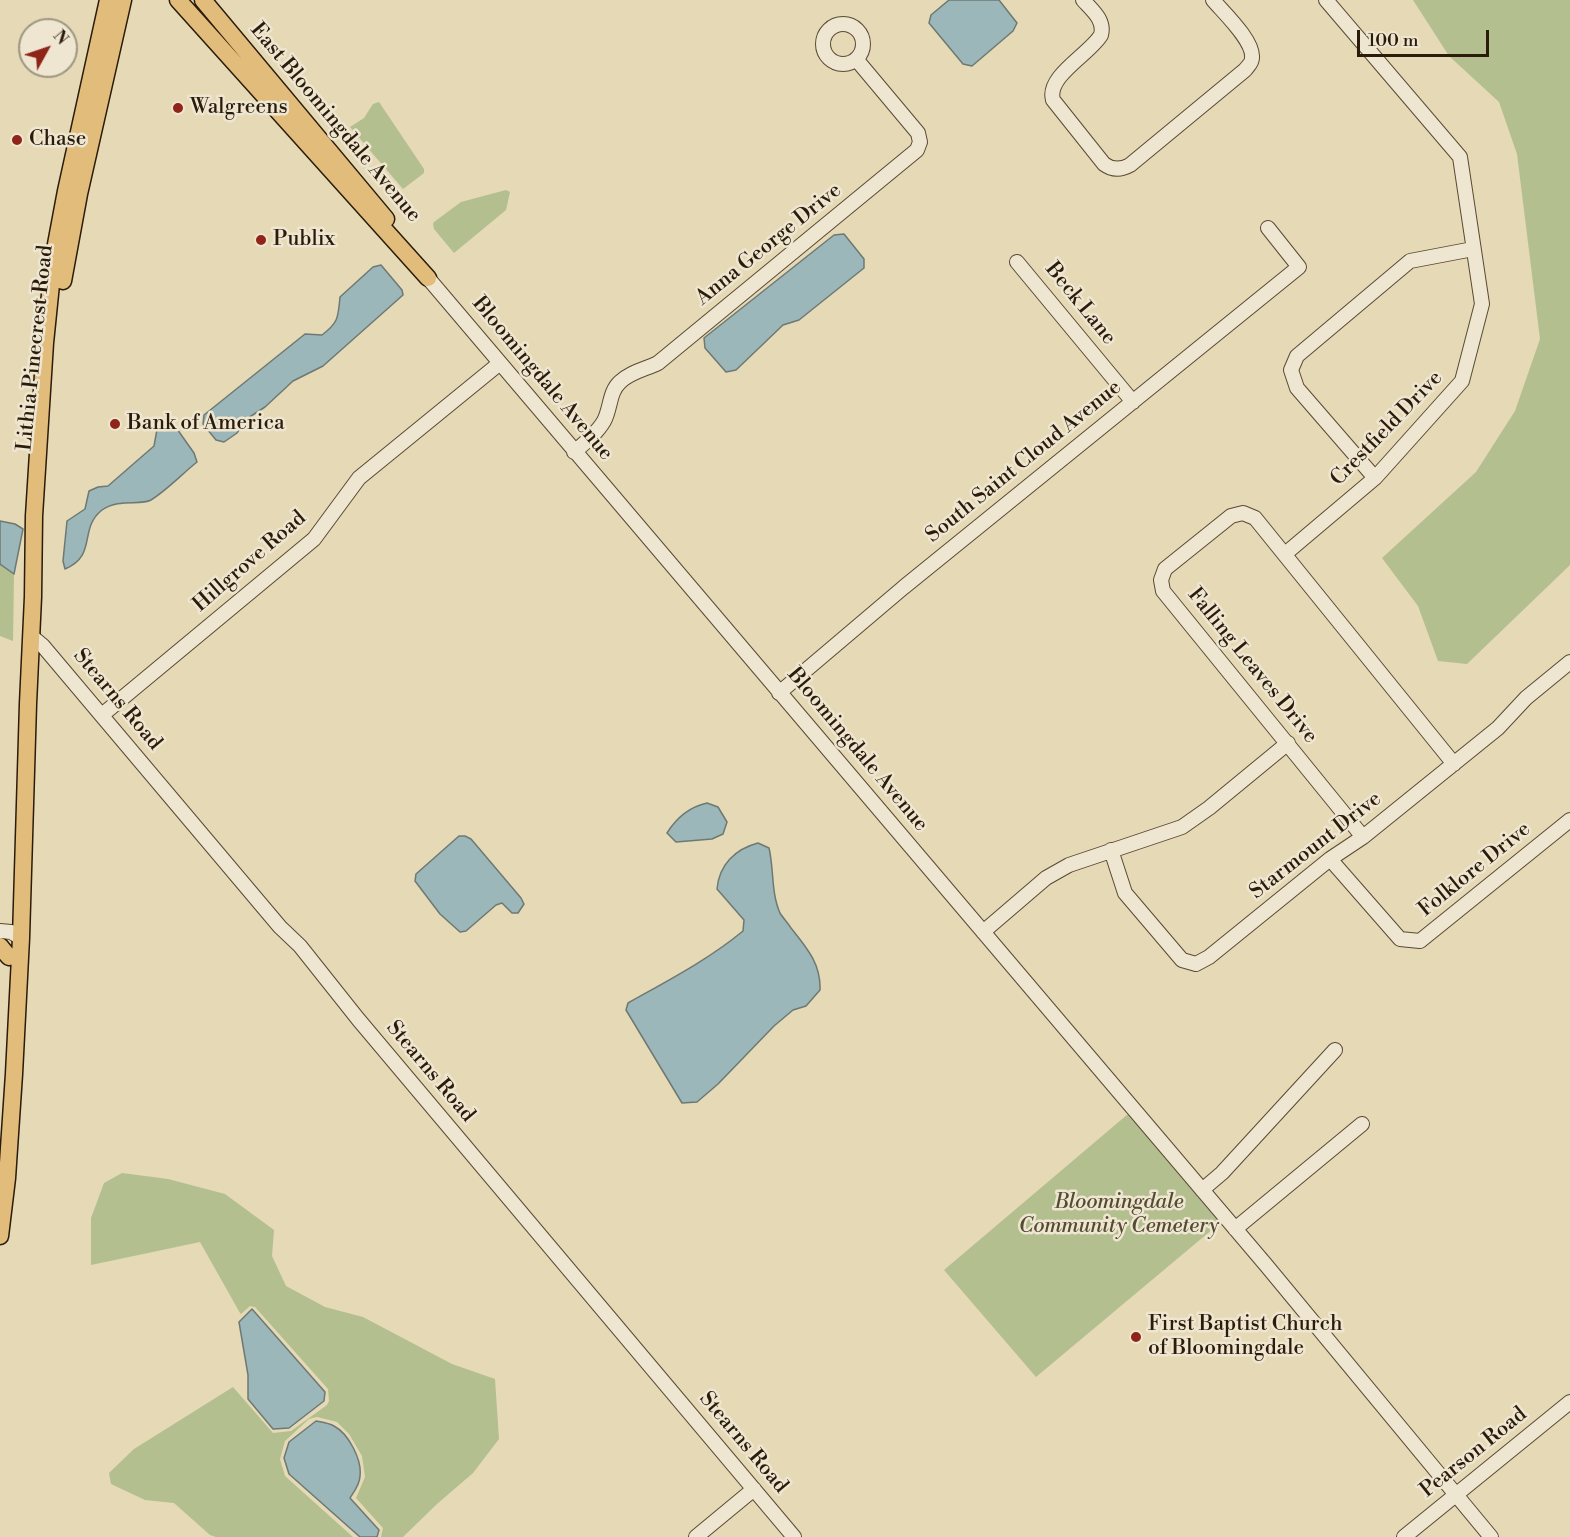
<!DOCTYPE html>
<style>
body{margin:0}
#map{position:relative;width:1570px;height:1537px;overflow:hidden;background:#e5d9b6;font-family:"Libre Bodoni",serif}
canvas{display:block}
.north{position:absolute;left:18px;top:18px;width:60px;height:60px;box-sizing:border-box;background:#eee6d0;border:2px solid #a09581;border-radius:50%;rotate:50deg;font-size:16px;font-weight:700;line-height:24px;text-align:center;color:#2a1b0a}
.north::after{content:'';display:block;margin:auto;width:21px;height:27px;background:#8f2418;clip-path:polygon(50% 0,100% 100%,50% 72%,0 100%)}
.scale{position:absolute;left:1357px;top:30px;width:132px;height:27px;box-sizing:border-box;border:3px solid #2a1b0a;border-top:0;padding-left:8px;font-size:18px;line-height:21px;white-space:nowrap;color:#2a1b0a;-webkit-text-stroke:4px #eee6d0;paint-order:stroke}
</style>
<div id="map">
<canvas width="1570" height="1537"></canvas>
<div class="north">N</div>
<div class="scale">100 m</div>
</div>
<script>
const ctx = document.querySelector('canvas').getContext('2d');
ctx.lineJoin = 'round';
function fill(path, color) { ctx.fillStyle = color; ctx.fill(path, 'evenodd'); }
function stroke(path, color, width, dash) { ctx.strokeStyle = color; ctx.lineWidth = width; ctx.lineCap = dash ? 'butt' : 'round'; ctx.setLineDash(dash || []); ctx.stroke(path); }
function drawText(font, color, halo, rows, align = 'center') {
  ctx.font = font + ' "Libre Bodoni",serif'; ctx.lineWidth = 5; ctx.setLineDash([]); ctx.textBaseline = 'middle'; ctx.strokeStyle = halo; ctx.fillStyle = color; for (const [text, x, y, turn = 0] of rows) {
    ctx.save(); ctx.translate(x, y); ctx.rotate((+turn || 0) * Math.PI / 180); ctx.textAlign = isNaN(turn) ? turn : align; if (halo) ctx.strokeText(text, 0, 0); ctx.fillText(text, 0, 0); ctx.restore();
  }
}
fill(new Path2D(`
 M1413 0H1570V565L1467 664 1438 661 1418 606 1382 558 1476 472 1515 411 1540 339 1517 154 1499 102 1449 56Z
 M379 102 424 169V173L403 189 350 127 364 118 373 104Z
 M506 190 510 192 506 210 454 253 434 229 433 224 434 222 461 202Z
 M0 564 14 574 13 641 0 636Z
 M1128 1114 1220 1223 1036 1377 944 1270Z
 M122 1173 168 1179 225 1194 274 1230 272 1256 286 1286 325 1307 363 1317 452 1364 495 1379 499 1439 473 1473 437 1504 403 1537H381L383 1528 356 1498 365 1477 362 1456 349 1434 337 1422 317 1417 309 1419 285 1441 280 1459 285 1476 353 1537H216L210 1535 174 1503 145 1500 111 1484 109 1473 134 1449 233 1387 273 1433 291 1431 327 1405 329 1401 328 1389 255 1307 250 1306 241 1314 240 1313 200 1242 91 1265V1218L104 1183Z`), '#b3bf8f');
const water = new Path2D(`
 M949 0H999L1017 23 1013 31 972 66 963 64 929 23 931 15Z
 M844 234 864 259V268L799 320 783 325 736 370 726 372 705 348 704 338 834 235Z
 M381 265 402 290 403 295 323 366 293 381 265 407 245 420 237 433 224 442 216 440 203 424 204 415 305 334 322 335C339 322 338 317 340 297L373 267Z
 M163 419H170L194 453 197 462C182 474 167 490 151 500 140 506 119 498 102 510 78 529 98 555 65 569L63 561 67 521 85 509 89 491 98 487 108 486 154 446 158 424Z
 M0 521 15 524 23 529 14 574 0 564Z
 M707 803 718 807 727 822 723 834 712 839 676 842 667 833C677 817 689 807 707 803Z
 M459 836H465L471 839 521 898 524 904 518 913H512L502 903 496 905 466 931 460 932 440 914 415 881 416 874Z
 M758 843 769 848C774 869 771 893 780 913 783 918 788 923 791 928 807 948 821 964 820 990L806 1006 793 1010 774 1026 718 1084 697 1102 682 1103 626 1010 628 1003C667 981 708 960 743 931L744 920 717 889C719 865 735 849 758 843Z
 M252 1309 325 1392 324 1401 289 1428 273 1429 248 1399V1375L239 1322Z
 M316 1421C321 1422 329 1423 334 1426 349 1434 362 1460 360 1476 360 1484 354 1492 350 1498L379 1530 377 1537H360L289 1474 284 1458 289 1442Z`);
fill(water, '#9bb7b9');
stroke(water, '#6e7973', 1.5);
const minor = new Path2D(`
 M1083 0C1092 10 1105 20 1101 35 1090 54 1046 76 1053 100L1104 164C1112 170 1121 170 1130 165L1245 70C1248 66 1252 63 1252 58 1254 41 1224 13 1213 0
 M823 44a20 20 0 1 1 40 0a20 20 0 1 1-40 0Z
 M1017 262 1133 402
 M428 278 1266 1265 1491 1537
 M574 452C585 443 597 433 604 421 611 408 609 392 620 382 630 372 646 369 658 363L917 150 920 142 918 133 856 59
 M1375 478 1297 388 1291 370 1297 356 1410 261 1473 249
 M1285 554 1375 478 1462 381 1482 304 1460 157 1326 0
 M31 636 43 646 280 927 300 946 358 1019 794 1537
 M779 693 904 587 1299 267 1268 228
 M102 715 314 539 359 478 500 363
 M1363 837 1163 591 1161 580 1165 569 1231 516 1243 513 1255 518 1454 764
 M1111 850 1125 893 1182 960 1196 964 1209 957 1330 859 1363 837 1498 728 1526 698 1570 662
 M1330 859 1400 939 1420 941 1570 820
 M0 931 11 932 21 938
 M983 932 1046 878 1069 865 1182 827 1209 808 1288 743
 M1202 1190 1222 1173 1335 1050
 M1235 1229 1362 1124
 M696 1537 754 1489
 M1404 1537 1570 1402`);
const major = new Path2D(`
 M178 0 428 278
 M203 0 386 219
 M63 281 79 194 123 0
 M0 946 9 957
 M0 1236 7 1178 14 1074 21 938 28 704 33 597 34 516 45 343 54 255 66 191 108 0`);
stroke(minor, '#594a35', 16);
stroke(major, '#2a1b0a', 19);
stroke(minor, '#eee6d0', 14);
stroke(major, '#e2bc7b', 16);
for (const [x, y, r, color] of [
 [178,108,6,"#8f2418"],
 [17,140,6,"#8f2418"],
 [261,240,6,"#8f2418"],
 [115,424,6,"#8f2418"],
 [1136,1337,6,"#8f2418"]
]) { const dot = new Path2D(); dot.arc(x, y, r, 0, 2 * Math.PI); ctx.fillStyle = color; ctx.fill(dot); stroke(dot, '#eee6d0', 2); }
drawText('21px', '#2a1b0a', '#eee6d0', [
 ["Walgreens",190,108],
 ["Chase",29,140],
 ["Publix",273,240],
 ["Bank of America",127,424],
 ["First Baptist Church",1148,1325],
 ["of Bloomingdale",1148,1349]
], 'left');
drawText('21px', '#2a1b0a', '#eee6d0', [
 ["East Bloomingdale Avenue",335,123,50],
 ["Anna George Drive",769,245,-39],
 ["Beck Lane",1080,304,51],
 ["Lithia Pinecrest Road",36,348,-84],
 ["Bloomingdale Avenue",542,379,50],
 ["Crestfield Drive",1387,429,-46],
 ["South Saint Cloud Avenue",1024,462,-39],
 ["Hillgrove Road",250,562,-41],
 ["Falling Leaves Drive",1252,666,51],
 ["Stearns Road",117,700,50],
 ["Bloomingdale Avenue",857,750,50],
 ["Starmount Drive",1316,846,-38],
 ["Folklore Drive",1475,870,-39],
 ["Stearns Road",430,1072,50],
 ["Stearns Road",743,1443,50],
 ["Pearson Road",1474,1453,-39]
]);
drawText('italic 21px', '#534c32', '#eee6d0', [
 ["Bloomingdale",1119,1203],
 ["Community Cemetery",1119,1227]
]);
</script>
